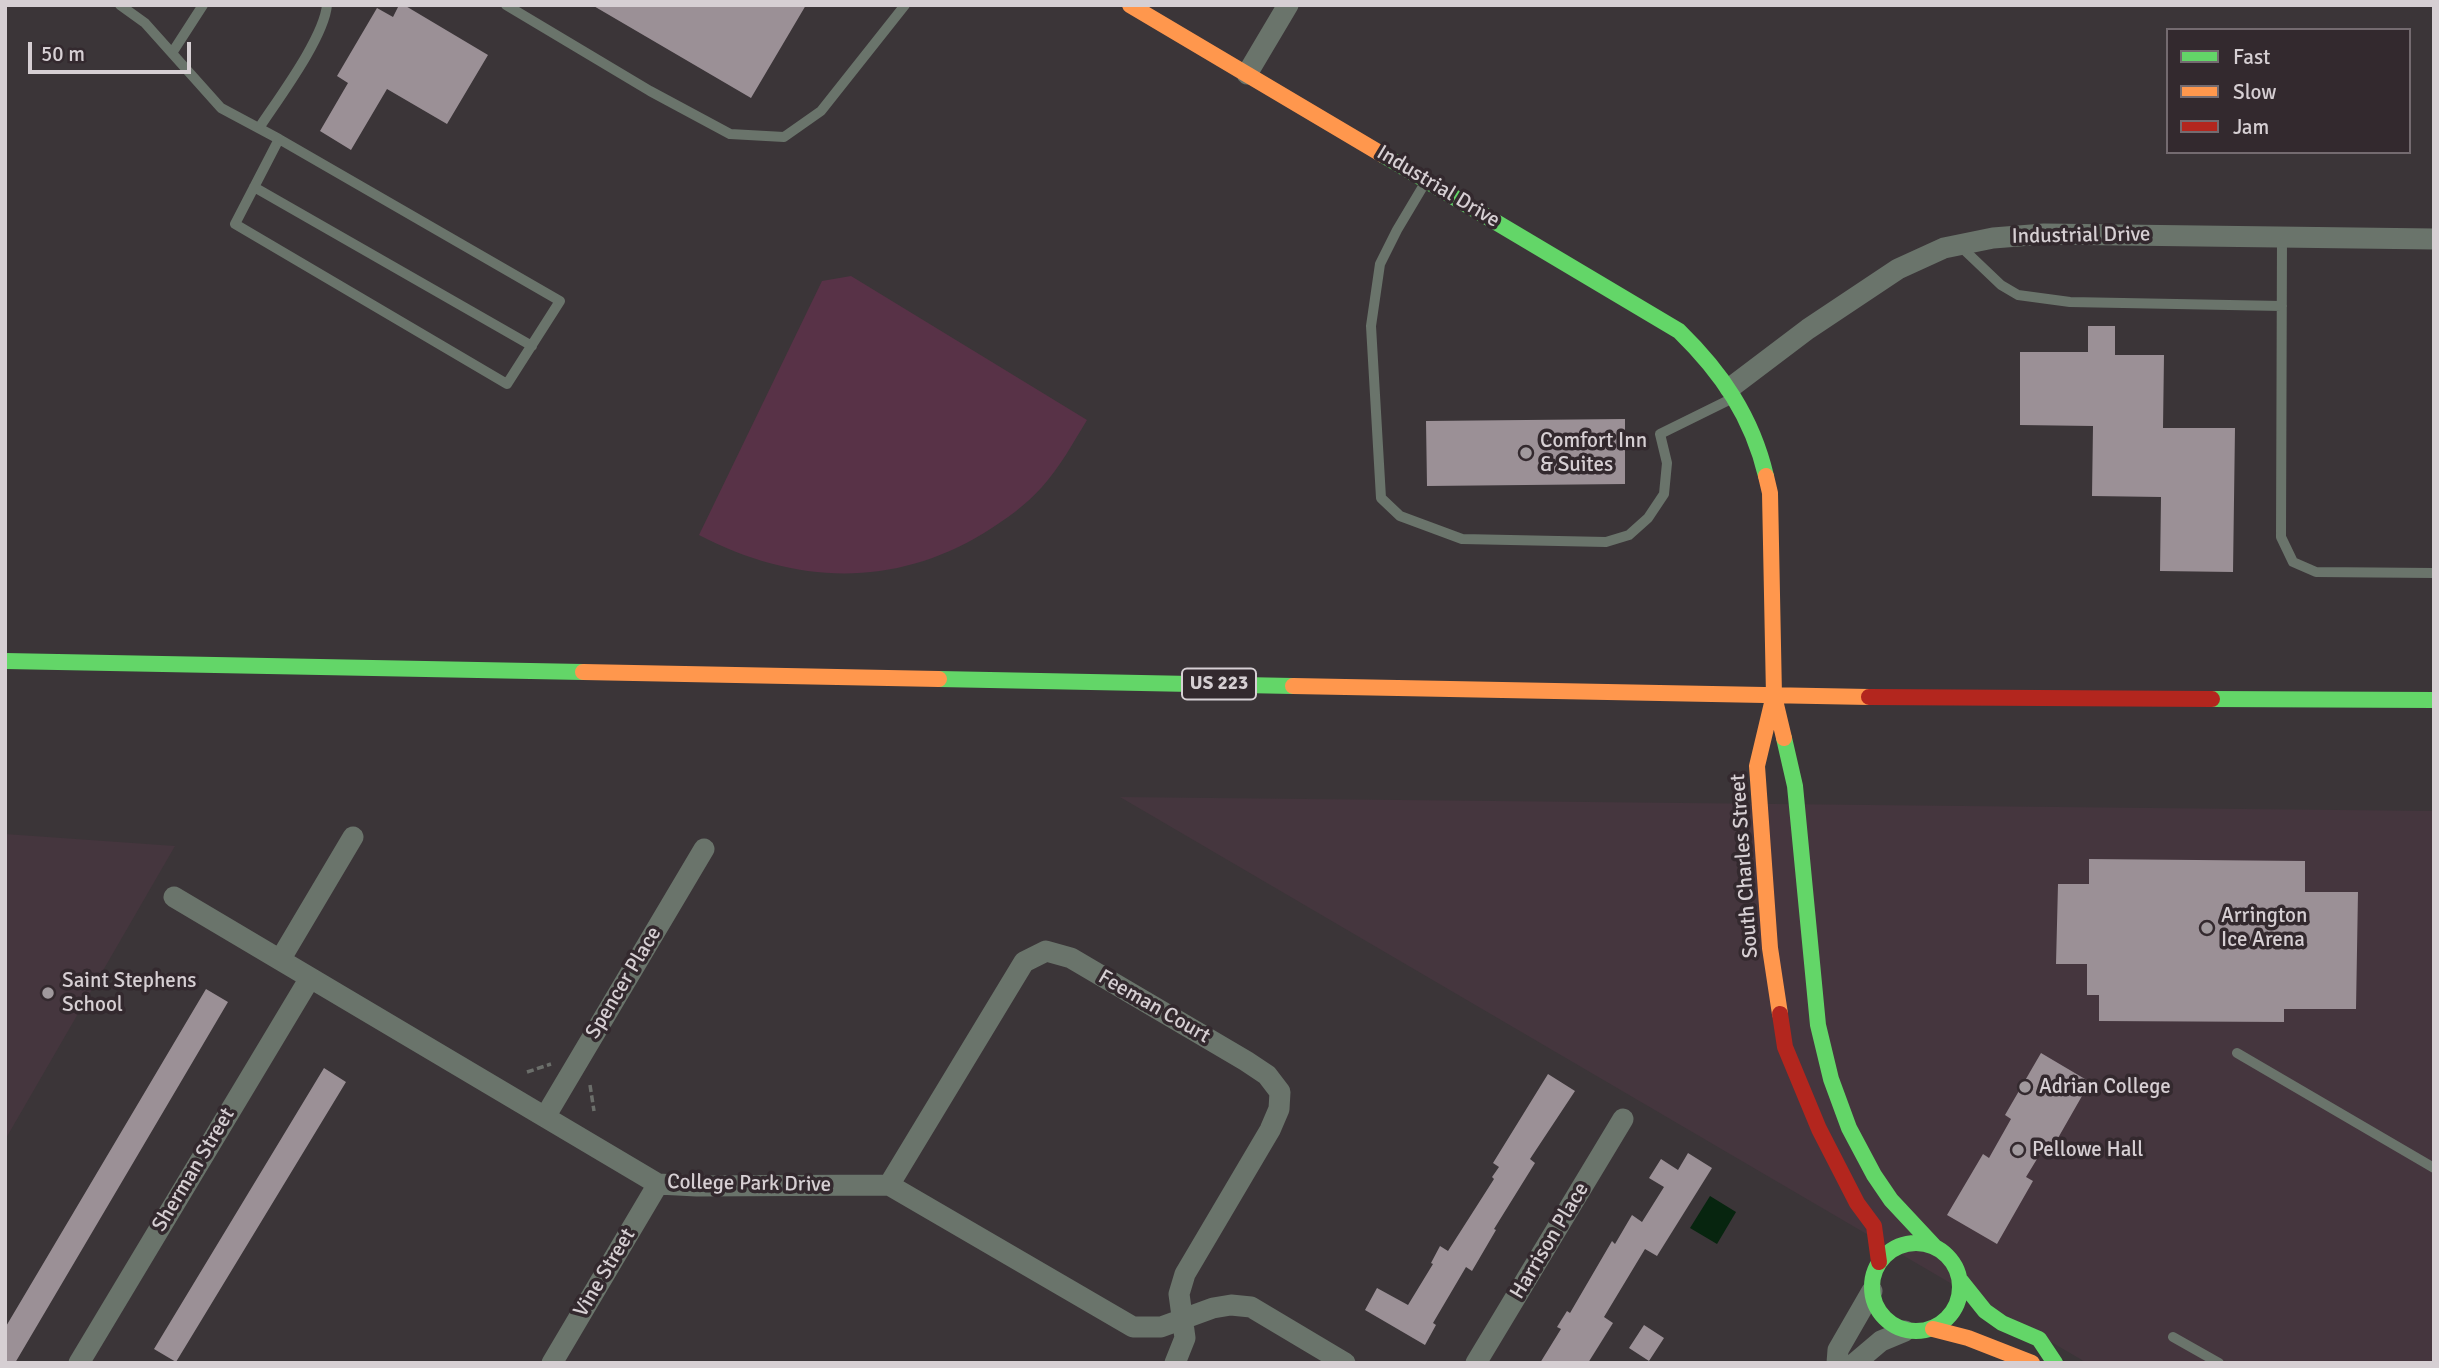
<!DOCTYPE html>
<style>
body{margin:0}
#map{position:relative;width:2439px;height:1368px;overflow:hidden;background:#3b3538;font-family:Signika,sans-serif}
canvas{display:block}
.frame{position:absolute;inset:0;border:7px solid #d6cfd3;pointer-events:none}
.legend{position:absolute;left:2166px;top:28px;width:245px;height:126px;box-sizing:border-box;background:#33292e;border:2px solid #746b70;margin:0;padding:9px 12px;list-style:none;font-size:21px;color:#d6cfd3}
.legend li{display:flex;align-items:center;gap:14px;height:35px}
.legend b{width:35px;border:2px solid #746b70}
.scale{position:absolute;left:28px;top:42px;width:163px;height:32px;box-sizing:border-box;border:4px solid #d6cfd3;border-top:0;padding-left:9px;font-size:21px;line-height:24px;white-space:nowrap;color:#d6cfd3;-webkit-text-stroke:5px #33292e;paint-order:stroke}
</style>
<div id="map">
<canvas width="2439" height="1368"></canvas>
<div class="frame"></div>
<ul class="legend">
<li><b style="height:9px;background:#63d668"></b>Fast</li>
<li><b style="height:9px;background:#ff974d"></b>Slow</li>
<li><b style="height:9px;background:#b3261e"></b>Jam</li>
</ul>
<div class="scale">50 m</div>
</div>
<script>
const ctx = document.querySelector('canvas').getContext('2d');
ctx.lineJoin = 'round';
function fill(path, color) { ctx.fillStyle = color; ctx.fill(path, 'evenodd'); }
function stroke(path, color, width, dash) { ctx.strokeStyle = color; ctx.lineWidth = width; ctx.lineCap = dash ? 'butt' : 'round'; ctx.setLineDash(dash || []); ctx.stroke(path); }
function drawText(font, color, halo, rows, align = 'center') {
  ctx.font = font + ' Signika,sans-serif'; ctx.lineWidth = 7; ctx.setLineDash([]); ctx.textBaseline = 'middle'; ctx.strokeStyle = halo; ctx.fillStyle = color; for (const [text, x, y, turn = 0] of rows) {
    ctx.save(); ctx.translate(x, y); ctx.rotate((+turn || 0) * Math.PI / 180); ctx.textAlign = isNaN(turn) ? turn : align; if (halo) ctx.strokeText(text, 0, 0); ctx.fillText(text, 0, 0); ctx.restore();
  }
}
fill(new Path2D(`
 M1120 797 2434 811V1363H2087Z
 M5 834 175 846 5 1140Z`), '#45363e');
fill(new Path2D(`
 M851 276 1087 420C1073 443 1060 467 1042 487 1026 505 1005 520 984 533 892 589 793 584 699 535L822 281Z`), '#583247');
fill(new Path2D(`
 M1710 1196 1736 1212 1717 1244 1690 1228Z`), '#07250f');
fill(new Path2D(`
 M399 5H404L488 55 447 124 387 89 351 150 320 131 348 83 337 76 377 8 393 17Z
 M592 5H806L751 98Z
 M2088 326H2115V355H2164L2163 428H2235L2233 572 2160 571 2161 497 2092 496 2093 426 2020 425V352H2088Z
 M1625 419V484L1427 486 1426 421Z
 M2089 859 2305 861V892H2358L2356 1009H2284V1022L2099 1021V995H2087V964H2056L2058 884H2089Z
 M206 989 228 1002 15 1363H5V1328Z
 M2041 1053 2090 1082 2054 1145 2048 1141 2026 1177 2033 1181 1997 1244 1947 1215 1983 1154 1989 1158 2011 1119 2005 1115Z
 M324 1068 346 1082 176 1362 154 1349Z
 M1548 1074 1575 1091 1530 1159 1535 1163 1494 1229 1496 1230 1472 1271 1466 1267 1433 1323 1436 1325 1425 1345 1365 1310 1377 1288 1408 1305 1433 1264 1431 1263 1440 1246 1448 1251 1494 1179 1492 1177 1499 1167 1493 1163Z
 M1688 1153 1712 1168 1657 1256 1645 1249 1604 1317 1613 1323 1588 1363H1540L1561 1329 1557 1327 1567 1311 1570 1313 1612 1241 1615 1244 1632 1215 1642 1222 1664 1187 1649 1178 1661 1159 1678 1170Z
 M1644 1325 1664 1338 1649 1361 1629 1348Z`), '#9b9096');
stroke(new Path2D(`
 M527 1072 551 1064
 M590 1085 594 1111`), '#6b6e6a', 3.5, [7, 3.5]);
stroke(new Path2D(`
 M120 5 145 23 221 108 279 139 560 301 507 384 235 224 279 139
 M506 5 650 91 730 134 784 137 821 111 905 5
 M172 53 203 5
 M259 128C278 99 324 38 327 5
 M1425 183 1397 230 1380 264 1371 326 1381 498 1400 516 1462 539 1606 542 1629 535 1648 518 1664 494 1667 463 1660 434 1733 398
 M254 187 532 346
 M2282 237 2281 537 2293 562 2316 572 2434 573
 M1959 245 2001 285 2018 295 2070 302 2282 306
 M2237 1053 2434 1168
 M2173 1337 2219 1363`), '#6a746b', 10);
stroke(new Path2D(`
 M1247 74 1288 5
 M1730 388 1808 329 1898 269 1944 248 1993 238 2044 234 2434 239
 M174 897 658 1184 697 1186 889 1185 1133 1327H1161L1213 1308 1231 1305 1251 1307 1345 1363
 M280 960 353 837
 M545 1117 704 849
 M889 1185 1024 962 1046 951 1071 958 1246 1061 1267 1075 1280 1092 1279 1109 1270 1130 1185 1274 1179 1294 1185 1338 1175 1363
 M79 1363 310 978
 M552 1363 658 1184
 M1476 1363 1623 1119
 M1837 1363 1838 1350 1872 1291
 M1855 1363 1881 1341 1905 1331`), '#6a746b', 21);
stroke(new Path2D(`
 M1383 155 1679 331C1722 373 1752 417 1766 476
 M5 661 583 672
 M939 679 1293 686
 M2212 699 2434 700
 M1784 738 1795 786 1818 1025 1831 1079 1849 1128 1874 1175 1891 1200 1934 1246
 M1872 1287a44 44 0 1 1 88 0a44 44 0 1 1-88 0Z
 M1961 1281 1985 1311 2002 1323 2039 1339 2055 1363`), '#63d668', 16);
stroke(new Path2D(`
 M1130 5 1383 155
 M1766 476 1770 493 1774 696 1784 738
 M583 672 939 679
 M1293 686 1869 697
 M1772 703 1757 766 1770 948 1780 1014
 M1933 1329 1968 1338 2032 1363`), '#ff974d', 16);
stroke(new Path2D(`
 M1869 697 2212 699
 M1780 1014 1785 1047 1819 1129 1857 1203 1874 1226 1879 1262`), '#b3261e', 16);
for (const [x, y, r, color] of [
 [1526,453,7,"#a0999d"],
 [2207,928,7,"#a0999d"],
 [48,993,7,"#a0999d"],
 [2025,1087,7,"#a0999d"],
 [2018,1150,7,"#a0999d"]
]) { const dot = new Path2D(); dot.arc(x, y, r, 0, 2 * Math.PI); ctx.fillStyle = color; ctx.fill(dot); stroke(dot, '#33292e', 2.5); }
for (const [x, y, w] of [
 [1219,684,74]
]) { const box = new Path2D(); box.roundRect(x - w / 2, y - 15.5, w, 31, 5); ctx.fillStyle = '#33292e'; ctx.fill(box); stroke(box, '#d6cfd3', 2); }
drawText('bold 19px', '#d6cfd3', null, [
 ["US 223",1219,684]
]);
drawText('21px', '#d6cfd3', '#33292e', [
 ["Industrial Drive",1438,187,31],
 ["Industrial Drive",2081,236,-1],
 ["South Charles Street",1745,866,-94],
 ["Spencer Place",624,983,-59],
 ["Feeman Court",1154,1007,30],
 ["Sherman Street",194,1170,-59],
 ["College Park Drive",749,1184,1],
 ["Harrison Place",1550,1241,-59],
 ["Vine Street",605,1273,-59]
]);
drawText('21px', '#d6cfd3', '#33292e', [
 ["Comfort Inn",1540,441],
 ["& Suites",1540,465],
 ["Arrington",2221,916],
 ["Ice Arena",2221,940],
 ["Saint Stephens",62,981],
 ["School",62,1005],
 ["Adrian College",2039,1087],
 ["Pellowe Hall",2032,1150]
], 'left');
</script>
